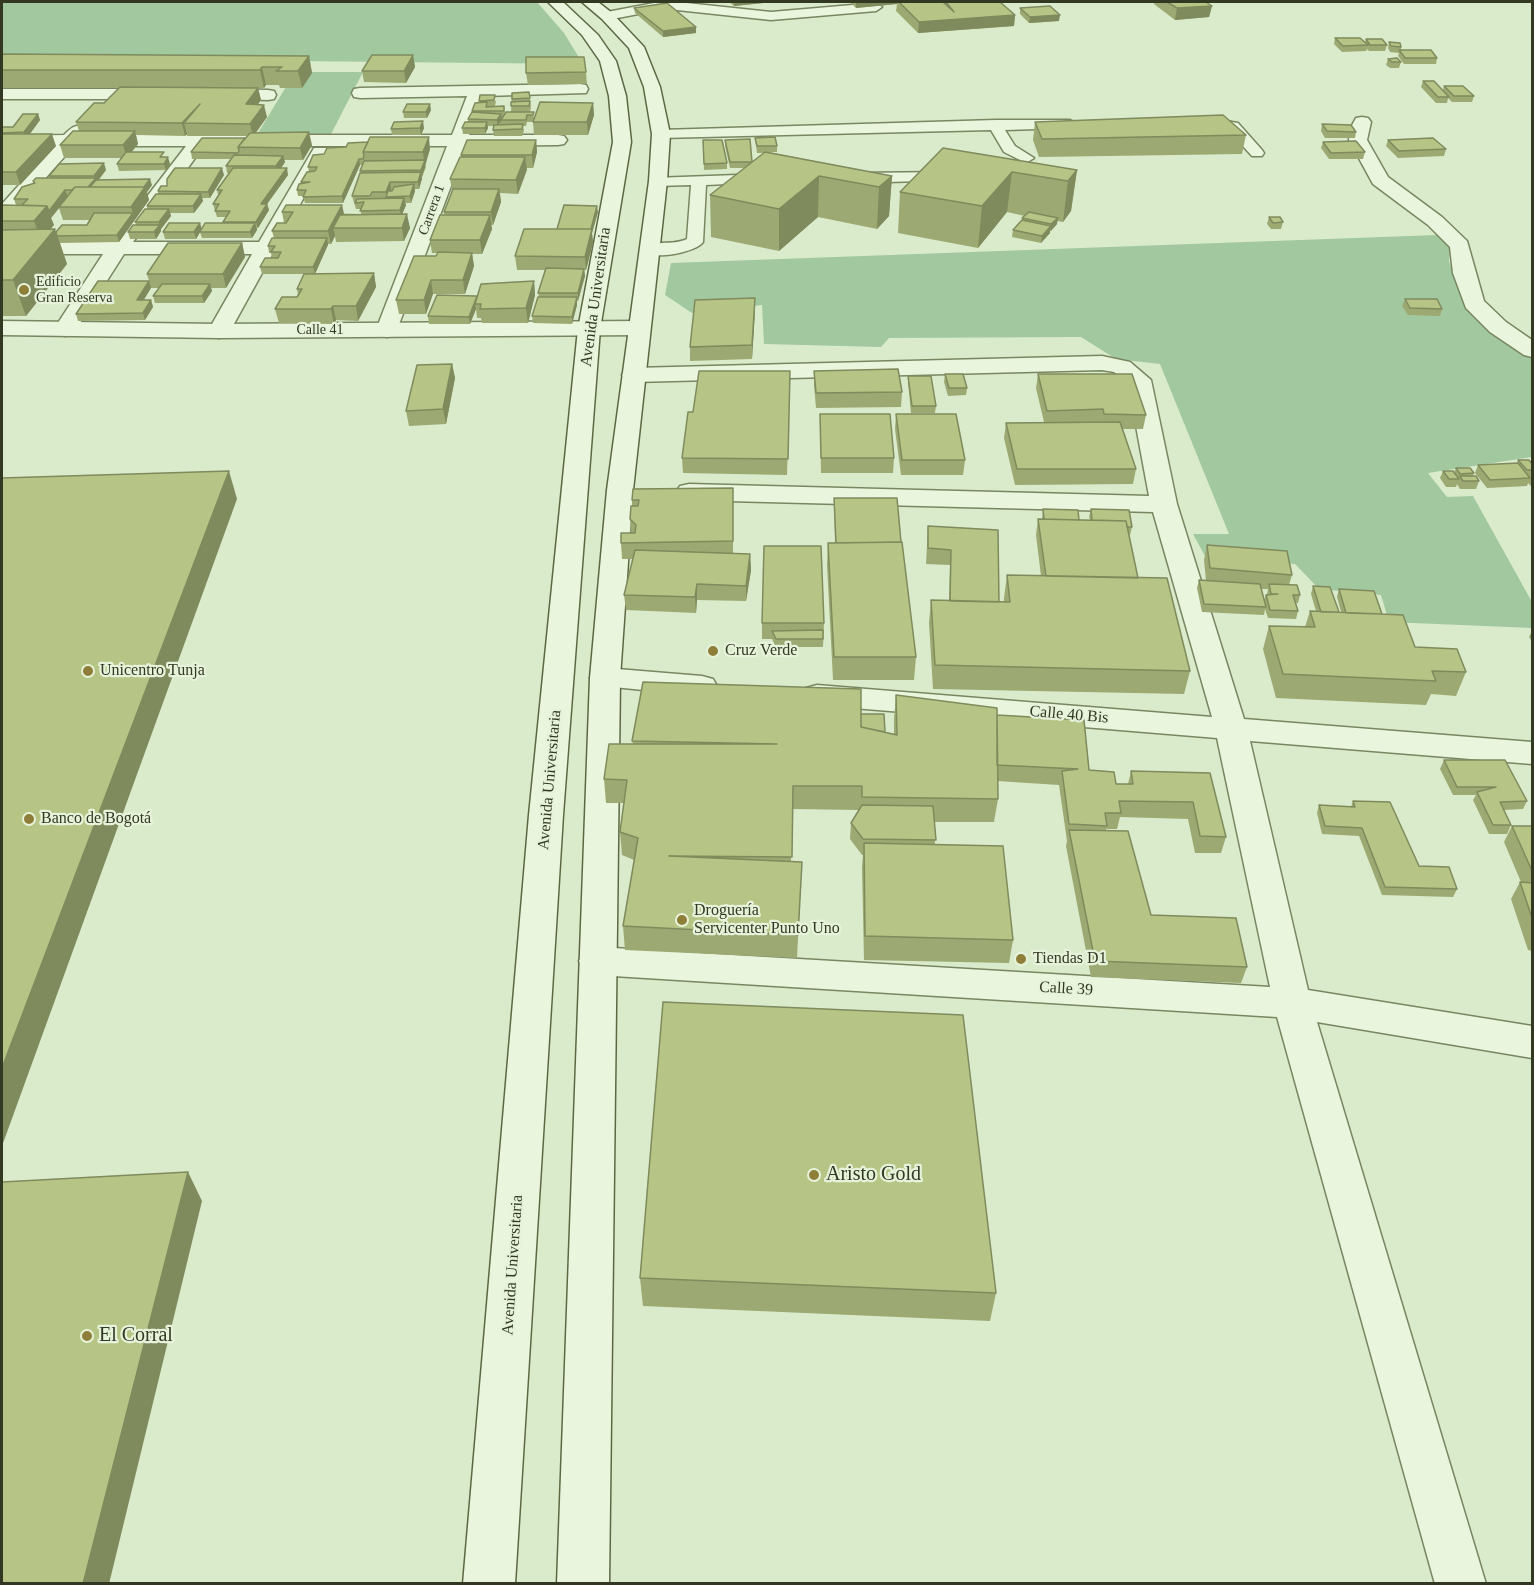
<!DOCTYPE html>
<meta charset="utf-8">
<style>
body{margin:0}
#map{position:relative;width:1534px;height:1585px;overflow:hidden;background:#daebcb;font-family:Georgia,serif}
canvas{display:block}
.frame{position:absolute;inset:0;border:3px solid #323822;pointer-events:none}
</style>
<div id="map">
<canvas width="1534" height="1585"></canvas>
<div class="frame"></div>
</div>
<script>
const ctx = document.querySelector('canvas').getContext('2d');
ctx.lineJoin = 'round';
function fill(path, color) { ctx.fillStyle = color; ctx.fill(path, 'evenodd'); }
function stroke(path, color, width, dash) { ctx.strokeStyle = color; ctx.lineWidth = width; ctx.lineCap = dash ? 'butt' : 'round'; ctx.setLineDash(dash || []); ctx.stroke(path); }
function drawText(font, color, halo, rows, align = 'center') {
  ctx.font = font + ' Georgia,serif'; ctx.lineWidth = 4.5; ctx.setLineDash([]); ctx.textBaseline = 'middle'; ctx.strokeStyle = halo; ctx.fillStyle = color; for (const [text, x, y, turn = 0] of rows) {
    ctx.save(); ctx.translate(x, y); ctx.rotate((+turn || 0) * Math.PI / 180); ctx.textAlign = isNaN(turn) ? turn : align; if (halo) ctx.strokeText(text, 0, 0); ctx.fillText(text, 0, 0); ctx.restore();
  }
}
fill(new Path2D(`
 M2 2H537L564 33 583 64 2 58Z
 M295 72H363L329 138H255Z
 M1437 235 1450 247 1449 261 1458 288 1496 335 1532 355V457L1428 473 1447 497 1473 496 1532 602V628L1389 622 1381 595 1319 589 1295 564 1205 556 1193 534H1229L1160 364 1116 359 1081 337 889 338 881 347 764 344 762 305 692 313 665 295 671 263Z`), '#a2c89f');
const service = new Path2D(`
 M677 2 771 12 876 3 882 7 876 11 771 20 677 10 654 11 607 20 601 16 607 12 654 3Z
 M1214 119 1238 123 1262 150 1264 153 1262 156H1252L1228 130 1209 126 1207 123Z
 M996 120H1070L1077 124 1070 128 1005 130 1015 146 1034 158 1026 163 1004 152 991 130 661 138 654 134 661 130Z
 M951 172 959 177 956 180 854 183 846 178 854 173Z
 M765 174 770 176 773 179 770 182 706 185 703 242C695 253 650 261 641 250 650 239 673 246 687 239L691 185 658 186 650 181 653 178Z`);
const minor = new Path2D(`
 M580 84 586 85 588 89 586 93 484 96 469 135H558L564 136 567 140 564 144 558 145 466 146 395 335 387 337 379 335 376 330 447 146H204L133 242H259L314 148H326L329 152 230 331 227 336 219 338 211 336 208 331 252 254H124L73 334 65 336 57 334 54 329 103 254H2V242H112L186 146H74L9 219 2 221V204L54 146H2V136L64 135C71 128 75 124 85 126L88 130 84 135H452L467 96 360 98 354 97 352 93 354 89 360 88Z
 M2 89H158L164 90 166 94 164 98 158 99H2Z
 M216 89 268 90 274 91 276 95 274 99 268 100 210 98 208 94 210 90Z
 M1362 117 1368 118 1371 122 1367 140 1388 177 1442 217 1467 241 1484 301 1506 322 1532 340V357L1524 355 1490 332 1466 308 1453 273 1450 247 1428 225 1373 184 1349 140 1350 129 1356 118Z
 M1102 356 1130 362 1151 380 1177 504 1244 719 1532 742V764L1250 741 1308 990 1532 1026V1058L1317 1022 1486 1584H1435L1277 1017 597 975 584 971 579 961 584 951 597 947 1270 987 1217 738 817 705 806 702 802 695 806 688 817 685 1212 717 1153 512 689 500 680 498 676 492 680 486 689 484 1149 496 1128 383 1114 372 1102 370 634 382 626 380 622 375 626 370 634 368Z
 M605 668 702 676 713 679 717 686 713 693 702 696 594 685 590 678 594 671Z`);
const tertiary = new Path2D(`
 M2 321 219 324 639 321 647 323 650 328 647 333 639 335 219 338 2 335Z`);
const secondary = new Path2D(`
 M548 2H563L598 35 616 61 626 96 631 142 600 329 563 815 515 1584H463L529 815 578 329 613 142 609 96 600 61 582 35Z
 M582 2H598L612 13 644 47 660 87 670 134 667 181 633 490 620 678 609 1584H557L590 678 607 490 649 181 652 134 644 87 629 48 602 19Z`);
stroke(service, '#798661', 3);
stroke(minor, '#798661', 3);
stroke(tertiary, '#798661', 3);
stroke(secondary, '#5d6843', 3);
fill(service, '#e9f6dd');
fill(minor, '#e9f6dd');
fill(tertiary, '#e9f6dd');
fill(secondary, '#e9f6dd');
fill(new Path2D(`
 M729 2H773L734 6Z
 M850 2H1000L1015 15 1014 26 918 33 896 11 897 4 856 8Z
 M1154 2H1206L1212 6 1209 17 1175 20 1154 4Z
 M634 8 696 27V33L663 37 635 13Z
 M1020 8 1059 21 1029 23 1020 14Z
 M1335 38 1365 42 1366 39 1387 45 1385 51H1369L1367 49 1366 51 1342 52 1334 44Z
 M1389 42 1401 47V50L1437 58 1436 64H1404L1398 56 1399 53 1390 52 1388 48Z
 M2 54 309 56 312 73 302 88H280L279 85H266L264 88H258L261 100 257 105 267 117 256 133 312 145 303 160H284L285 162 281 168 288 175 267 204 269 210 258 228H257V230L252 238H202L200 232 196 239H165L163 232 202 229 224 223 223 222 226 217H217L213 204 218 195 217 190 229 173H227L226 166 231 159H192L191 152 245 138 247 136H187V134L185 136 136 135 138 144 131 152 165 157 170 164 166 170 119 171 117 164 122 158H64L60 145 79 131 76 122 104 103 119 88H2Z
 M413 55 415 67 406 83 364 82 362 71Z
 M1388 59 1401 62 1399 68H1390L1386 65Z
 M586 72 587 84 528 85 526 73Z
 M1423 81 1443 90 1444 86 1474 96 1472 102H1452L1448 98 1447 103H1436L1421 87Z
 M529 92 531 107 530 112 534 117 593 103 594 115 588 135H534L533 122H527L526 126H523L524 131 522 136H494L493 130 494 126H488V128L485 134H463L462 128 468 122V119L479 102 480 95 496 101 495 106H504L505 115 511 112 512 93Z
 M431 110 427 118H404L403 112Z
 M38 114 40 120 30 134 56 146 20 185H2V127H13Z
 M1035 122 1246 135 1242 154 1039 157 1033 140Z
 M1322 124 1356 132 1355 138H1325L1321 131Z
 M424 128 421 135H392L391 129Z
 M755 138 777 146V152H769L892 176 889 216 877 229 818 217 779 251 711 237 710 195 744 168H730L725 146V140L752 162 764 153H757Z
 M536 140 537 152 533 168H527L518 194 500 193 501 202 493 225H491L492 229 482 254H472L474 266 465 294H433L426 314H399L396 300 436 256 438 253H432L430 240 444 215V212L452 191 450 179 461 157V155Z
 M703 140 727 163V169L704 170Z
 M1388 140 1446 149 1444 156 1398 158 1386 146Z
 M1323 142 1365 152 1363 159H1329L1321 148Z
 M943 148 1077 170 1071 211 1063 222 1057 221V224L1050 231V233L1041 243 1012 237 1013 230 1022 220V218L1025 216 1007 212 978 248 898 233 900 192Z
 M430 149 425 164 426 167 422 177 419 189H415V191L411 203H405L406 205 402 214 410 228 404 241 336 242 335 236 331 244H328L315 274 374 273 376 287 358 321 336 320 334 324 279 323 275 309 297 297 298 295 297 289 304 274H262L260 267 272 258 271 253H269L268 246 274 238 272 231 284 223 282 212 361 214V209H356L352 196 363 165H360L343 203H305L303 196H298L297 190 302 184 301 182 309 172 308 167 313 155Z
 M106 170 99 180 152 185 147 192 149 200 119 242 60 243 67 264 26 316H2V205H16L14 199 34 184 33 181 49 178V176ZM59 208 63 220H89L87 225 56 232 50 229 54 225 51 218Z
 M224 175 210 198H202L203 201 194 213H170L171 216 161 229V231L156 239H130L128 232 136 225 135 222 147 209V206L158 194V191L167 186Z
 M598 212 592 233 593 243 586 270H584L585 276 578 301H577V305L572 324 533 323 532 316 539 297 538 293 545 270H517L515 256 557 229Z
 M1269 217 1283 222 1281 229H1271L1267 224Z
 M242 243 245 257 226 288H211L212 291 204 303H155L153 296 159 288H151L147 274Z
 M149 281 151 288 143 300H151L153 307 145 320 78 321 76 314Z
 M534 281 535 295 528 323H482L481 318H477L476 309 470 324H429L428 316 477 296Z
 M755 298 752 359 690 361V347Z
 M1405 299 1442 309 1440 316 1408 315 1402 306Z
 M452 364 455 378 446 424 409 426 406 411Z
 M790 371 787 475 683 473 682 458 693 412Z
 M814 371 902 392 901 407 816 408 814 385Z
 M945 374 967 388 966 395 948 396 944 382Z
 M1038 374 1146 415 1143 429H1123L1136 469 1133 484 1015 485 1004 438 1006 423 1044 422 1036 388Z
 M908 376 936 406 935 413H911L908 383Z
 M820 414 894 458 893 473H821Z
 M896 414 965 460 963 475H901L895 429Z
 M1518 460 1533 465V488L1528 483 1527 486 1487 488 1475 473 1478 465 1517 463Z
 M1456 468 1474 473 1473 476 1479 481 1476 489H1460L1457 484 1456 487H1446L1440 478 1443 471 1454 472Z
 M733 488V553L750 554 751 570 746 601 697 600 696 613 626 610 624 595 633 559H622L621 543 631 533 630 519 632 506V500Z
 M834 498 901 542 916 657 914 680H833L827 565 828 543H835Z
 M1043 509 1079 520H1090L1089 517 1091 509 1132 527 1130 535H1129L1138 578 1190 671 1184 694 933 689 929 623 931 600 949 601 950 565 926 564 928 526 998 530 999 602H1004V598L1007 575 1041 576 1036 535 1038 519H1042Z
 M1207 545 1292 575 1289 585 1300 595 1298 603H1296L1298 611 1296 619 1268 618 1265 609 1264 615 1202 612 1197 588 1199 580 1206 581 1204 560ZM1261 589H1268L1267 594 1266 595 1264 600Z
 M1313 586 1339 612H1341L1337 597 1339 589 1382 614 1415 647 1466 672 1456 696 1431 694 1426 705 1276 698 1263 649 1269 626 1305 627 1310 611H1316L1311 594Z
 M762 623H824L823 647H776L772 639H762Z
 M1533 629V643L1529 637Z
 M896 695 997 715 1089 770 1116 784H1128L1131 771 1210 773 1226 837 1221 853H1195L1188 819 1120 817 1117 829H1106V831L1151 915 1247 967 1241 983 1091 977 1066 846 1067 841 1059 785 997 781 998 799 994 822H934L935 844 1013 940 1009 963 864 960 862 867 863 855H862L850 839 851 823 859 810 792 809 791 862H802L797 958 625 950 623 926 634 860 622 855 620 832 624 803H606L604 779 633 744 632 741 861 714 885 732 894 734V719Z
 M1444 760 1527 801 1523 809 1504 810 1511 825 1507 834H1489L1473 800 1476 795H1453L1440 769Z
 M1353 801 1419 866 1457 889 1453 897 1382 895 1359 836 1322 834 1317 813 1319 805 1351 807Z
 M1512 826H1533V951L1528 950 1511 899 1520 882H1521L1504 842Z
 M640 1278 996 1293 990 1321 643 1306Z`), '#9da972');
fill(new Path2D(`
 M734 2H773L734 6Z
 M856 2H897V4L856 8Z
 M1212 6 1209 17 1175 20 1177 8Z
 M1015 15 1014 26 918 33 919 22Z
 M1060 15 1059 21 1029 23 1030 17Z
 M696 27V33L663 37V31Z
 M413 55 415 67 406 83 404 71Z
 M309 56 312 73 302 88 298 71Z
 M262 67 266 85 264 88 260 70Z
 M258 88 261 100 249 117 246 104Z
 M593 103 594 115 588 135 587 122Z
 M200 104 184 123 187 134 185 136 182 123Z
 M430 104 431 110 427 118 426 112Z
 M264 105 267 117 253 136 250 124Z
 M38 114 40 120 26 139 24 132Z
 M501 114 502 120 497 126V120Z
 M423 121 424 128 421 135 420 128Z
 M487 122 488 128 485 134V128Z
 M135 131 138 144 127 158 123 145Z
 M309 132 312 145 303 160 300 148Z
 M52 134 56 146 20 185 16 172Z
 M429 137 430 149 422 177 421 170 424 161 423 152Z
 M536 140 537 152 533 168 532 155Z
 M283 156 285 162 278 173 276 166Z
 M168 157 170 164 166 170 164 164Z
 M525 157 527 170 518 194 516 180Z
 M359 159 360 165 343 203 342 196Z
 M104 163 106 170 97 181 86 190 95 178 94 176Z
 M222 168 224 175 210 198 208 192Z
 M287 168 288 175 267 204 269 210 258 228 256 222 261 204Z
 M1077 170 1071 211 1063 222 1068 181Z
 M421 172 422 179 419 189 418 182Z
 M1012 172 1007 212 978 248 982 206Z
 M819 176 818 217 779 251V209Z
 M892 176 889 216 877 229 879 187Z
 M150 179 152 185 147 192 149 200 119 242 117 235 133 213 131 207Z
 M390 182 391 189 388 197H387L386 192Z
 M414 184 415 191 411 203 410 196Z
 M499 189 501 202 493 225 491 212Z
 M65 190 68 197 51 218 54 225 41 240 34 221 47 206Z
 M201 194 203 201 194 213 193 206Z
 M404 198 406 205 401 217 400 210Z
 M342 205 345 218 333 228 335 236 331 244 328 231Z
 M597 206 598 212 592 233 593 243 586 270 585 257Z
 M169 209 171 216 161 229V231L156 239 154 232 159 225V222Z
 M407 214 410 228 404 241 402 228Z
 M490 215 492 229 482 254 480 240Z
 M1058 218 1057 224 1051 231V224Z
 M200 223 202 229 196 239 194 232Z
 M255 223 257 230 252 238 250 232Z
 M1051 226 1050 233 1041 243 1042 236Z
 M55 229 67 264 26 316 13 280Z
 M327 238 328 245 315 274 313 267Z
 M242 243 245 257 226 288 223 274Z
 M472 253 474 266 465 294 463 280Z
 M584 269 585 276 578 301V293Z
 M374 273 376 287 358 321 356 306Z
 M431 280 433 294 426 314 424 300Z
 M149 281 151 288 139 308 137 300Z
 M534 281 535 295 528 323 526 308Z
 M210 284 212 291 204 303 202 296Z
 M477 296 475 304 476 309 470 324 469 317Z
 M577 297V305L572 324V317Z
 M755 298V312L752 359V345Z
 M151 300 153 307 145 320 143 313Z
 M333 306 336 320 334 324 331 309Z
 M452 364 455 378 446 424 443 409Z
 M229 471 237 499 2 1146V1068Z
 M750 554 751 570 746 601V586Z
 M697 584V600L696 613 695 597Z
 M188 1172 202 1201 109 1584H83Z`), '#7f8a5d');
const building = new Path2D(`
 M899 2H943L954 12 946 2H1000L1015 15 919 22Z
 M1167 2H1206L1212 6 1177 8Z
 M667 3 696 27 663 31 634 8Z
 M1050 6 1060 15 1030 17 1020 8Z
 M1335 38H1360L1368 45 1343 46Z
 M1366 39H1382L1387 45H1370Z
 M1389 42 1400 43 1401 47 1391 46Z
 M1399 50H1431L1437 58H1405Z
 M2 54 309 56 298 71H276L282 67H262L260 70H2Z
 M372 55H413L404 71H362Z
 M526 57H584L586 72 526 73Z
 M1397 58 1401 62H1392L1388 59Z
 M1423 81H1434L1449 97H1438Z
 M1444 86H1463L1474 96H1454Z
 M120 87 258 88 246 104 264 105 250 124 184 123 200 104 182 123 76 122 94 103H104Z
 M529 92 530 98 512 99V93Z
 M480 95H495L494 100 479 101Z
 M530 101 529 106H511V102Z
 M487 102 486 107 504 106V111H472L475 103Z
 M540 102 593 103 587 122H533Z
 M407 104H430L426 112H403Z
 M472 112 501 114 497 120 468 119Z
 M506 112H534L533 115H527L526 120H501Z
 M23 114H38L24 132 2 133V127H13Z
 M1223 115 1246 135 1042 139 1035 122Z
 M423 121 420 128 391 129 394 122Z
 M465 122H487L485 128H462Z
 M523 124 522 129 493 130 494 125Z
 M1322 124 1351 125 1356 132 1327 131Z
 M73 131H135L123 145H60Z
 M309 132 300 148 238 147 250 133Z
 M2 134H52L16 172H2Z
 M370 137H429L423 152H363Z
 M775 137 777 146H757L755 138Z
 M202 138H245L238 147 239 151 238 153 191 152Z
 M1433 138 1446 149 1399 151 1388 140Z
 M750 139 752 162H730L725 140Z
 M467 140H536L532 155H461Z
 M703 140H722L727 163 704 164Z
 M1356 141 1365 152 1331 153 1323 142Z
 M368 142 363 152 364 155 363 159H359L342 196 303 197 306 190H297L299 184 310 182H301L307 172 315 171 317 167H308L313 155 324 154 327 148 346 147 348 143Z
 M943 148 1077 170 1068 181 1012 172 982 206 900 192Z
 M126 152H164L160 157H168L164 164H117Z
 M765 152 892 176 879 187 819 176 779 209 710 195Z
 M234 155 283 156 276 166H226Z
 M460 157H525L516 180 450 179Z
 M425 160 421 170 360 171 364 161Z
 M104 163 94 176H49L59 164Z
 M175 168H222L208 192 158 191 161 186H167V179Z
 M233 168H287L261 204H267L256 222H223L230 211H215L219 204H213L222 190H217Z
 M421 172 418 182H390L386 192H372L370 196H352L360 173Z
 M36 178H96L88 187H75L72 190H65L49 211 47 206 22 205 28 199H14L22 187 35 183 33 181Z
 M150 179 144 187H90L96 180Z
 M414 184 410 196 386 197 388 191H392L394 187Z
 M75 187H145L131 207H59Z
 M453 189H499L491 212H444Z
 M156 194H201L193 206H147Z
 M404 198 400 210 360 211 364 202 355 203 357 199Z
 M2 205 47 206 34 221H2Z
 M286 205H342L328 231H272L277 223H286L293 212H282Z
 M564 205 597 206 591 229H557Z
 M145 209H169L159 222H135Z
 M1029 212 1058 218 1051 224 1022 218Z
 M94 213H133L117 235 57 236 56 232 62 225H87Z
 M407 214 402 228H333L340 215Z
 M440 215H490L480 240H430Z
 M1269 217H1280L1283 222 1273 223Z
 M1022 220 1051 226 1042 236 1013 230Z
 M169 223H200L194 232H163Z
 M205 223H255L250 232H200Z
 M133 225H160L154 232H128Z
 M55 229 13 280H2V230Z
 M524 229H592L585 257 515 256Z
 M272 238H327L313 267H260L265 258H278L281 252H271L275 246H268Z
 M168 243H242L223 274H147Z
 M438 252 472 253 463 280H431L424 300H396L414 256H436Z
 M546 268 584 269 578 293H538Z
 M374 273 356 306H333L331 309H275L282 297H297L302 289H297L304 274Z
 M98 281H149L137 300H151L143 313 76 314Z
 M534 281 526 308 480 309 481 304H475L481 284Z
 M162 284H210L202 296H153Z
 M437 295 477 296 469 317 428 316Z
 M538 297H577L572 317 532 316Z
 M755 298 752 345 690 347 695 300Z
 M1405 299H1437L1442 309 1410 308Z
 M452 364 443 409 406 411 417 365Z
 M898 369 902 392 816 393 814 371Z
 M699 371H790L788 459 682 458 688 412H693Z
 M945 374H963L967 388H949Z
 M1038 374H1132L1146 415 1104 414 1103 409 1047 411Z
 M908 376H931L936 406H912Z
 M820 414H890L894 458H821Z
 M896 414H956L965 460H902Z
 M1120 422 1136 469H1017L1006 423Z
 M1518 460H1529L1533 465V470H1527Z
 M1518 463 1530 478 1490 480 1478 465Z
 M1456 468H1470L1474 473 1460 474Z
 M229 471 2 1068V478Z
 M1443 471H1453L1459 479H1449Z
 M1460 476H1476L1479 481H1463Z
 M733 488V541L621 543V533H635L636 525 630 519 631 506H638L639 500H632L633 489Z
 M834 498H897L901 542 836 543Z
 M1043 509 1078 510 1079 520 1044 519Z
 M1091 509 1129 510 1132 527H1127L1126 521 1092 520Z
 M1038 519 1126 521 1138 578 1046 576Z
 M928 526 998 530 999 602 950 601 951 550 928 548Z
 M902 542 916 657H834L828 543Z
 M1207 545 1287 551 1292 575 1210 568Z
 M764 546H821L824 623H762Z
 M635 550 750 554 746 586 697 584 695 597 624 595Z
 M1007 575 1167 578 1190 671 935 665 931 600 1010 602Z
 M1199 580 1260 584 1266 607 1204 604Z
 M1269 584 1297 585 1300 595H1293L1298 611 1270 610 1266 595 1278 594H1271Z
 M1313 586 1330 587 1339 612H1321Z
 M1339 589 1374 591 1382 614 1346 613Z
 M1310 611 1403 615 1415 647 1457 649 1466 672 1432 671 1436 681 1283 674 1269 626 1315 627Z
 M823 630V639H776L772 631Z
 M643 682 861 689V727L897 735 896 695 997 708 998 799 862 797V786H793L792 857 669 856 802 862 798 935 623 926 638 838 620 832 627 780 604 779 609 744H777L632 741Z
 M861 714H884L885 732 861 727Z
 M997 715 1084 720 1089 770 1114 772 1116 784H1133L1131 771 1210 773 1226 837 1200 836 1193 802 1119 801 1121 813H1105L1107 826 1069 824 1062 771 1078 769 997 765Z
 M1444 760H1505L1527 801 1500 802 1511 825H1493L1477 792 1496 787H1457Z
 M1353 801 1390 802 1419 866 1449 867 1457 889 1385 887 1362 828 1325 826 1319 805 1355 807Z
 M862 805 933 806 936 840 863 839 851 823Z
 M1512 826H1533V873Z
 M1069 830 1128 831 1151 915 1236 918 1247 967 1095 961Z
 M864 843 1003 846 1013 940 865 936Z
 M1520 882 1533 883V921Z
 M663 1002 963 1015 996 1293 640 1278Z
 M188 1172 83 1584H2V1182Z`);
fill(building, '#b6c585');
stroke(building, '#7f8a5d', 1.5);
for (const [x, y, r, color] of [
 [24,290,6,"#8f7e37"],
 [713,651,6,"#8f7e37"],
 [88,671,6,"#8f7e37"],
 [29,819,6,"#8f7e37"],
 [682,920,6,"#8f7e37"],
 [1021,959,6,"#8f7e37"],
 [814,1175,6,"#8f7e37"],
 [87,1336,6,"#8f7e37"]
]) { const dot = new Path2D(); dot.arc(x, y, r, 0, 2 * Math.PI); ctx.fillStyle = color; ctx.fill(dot); stroke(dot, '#e6f3da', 2); }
drawText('14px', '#323822', '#e6f3da', [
 ["Carrera 1",432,210,-70],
 ["Calle 41",320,330]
]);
drawText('14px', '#323822', '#e6f3da', [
 ["Edificio",36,282],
 ["Gran Reserva",36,298]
], 'left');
drawText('16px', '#323822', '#e6f3da', [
 ["Avenida Universitaria",596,297,-82],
 ["Calle 40 Bis",1069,715,5],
 ["Avenida Universitaria",550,780,-85],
 ["Calle 39",1066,989,3],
 ["Avenida Universitaria",513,1265,-86]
]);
drawText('16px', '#323822', '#e6f3da', [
 ["Cruz Verde",725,651],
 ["Unicentro Tunja",100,671],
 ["Banco de Bogotá",41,819],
 ["Droguería",694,911],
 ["Servicenter Punto Uno",694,929],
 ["Tiendas D1",1033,959]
], 'left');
drawText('20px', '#323822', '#e6f3da', [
 ["Aristo Gold",826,1175],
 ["El Corral",99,1336]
], 'left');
</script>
